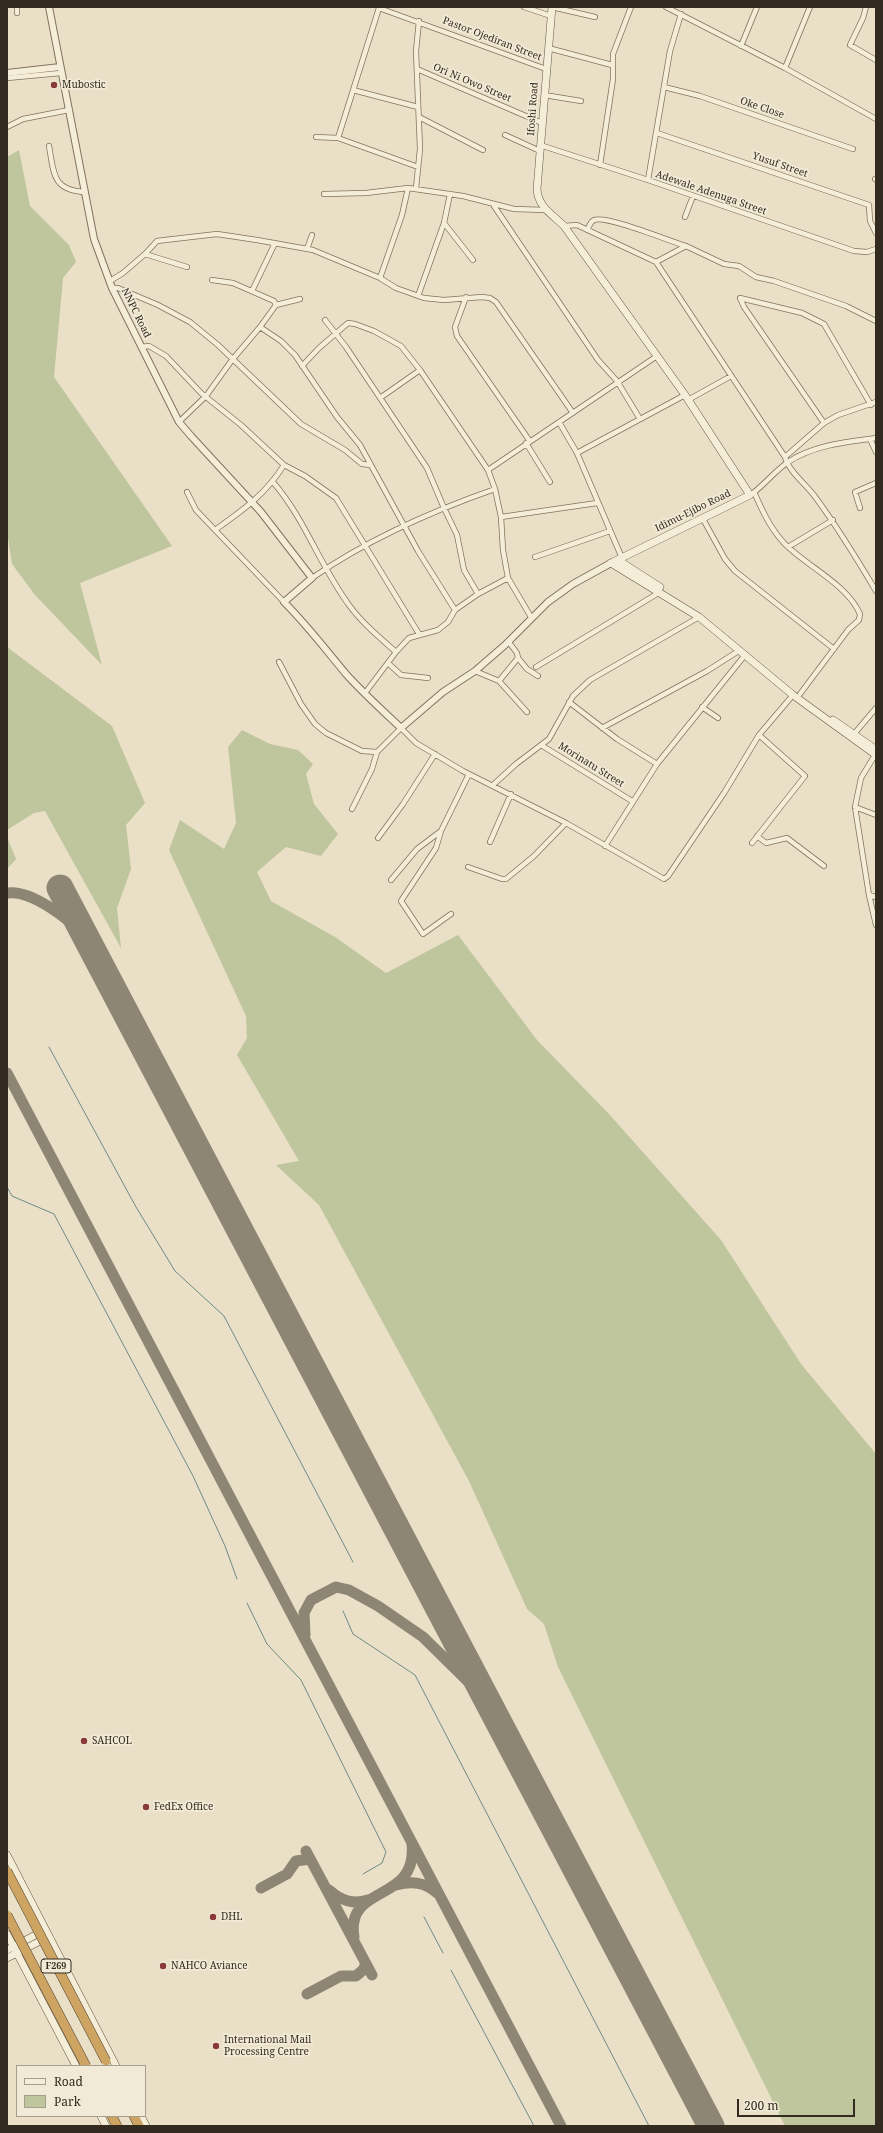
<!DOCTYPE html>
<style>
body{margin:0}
#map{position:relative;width:883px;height:2133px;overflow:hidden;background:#e9e0c7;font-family:"Noto Serif",serif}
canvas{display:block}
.frame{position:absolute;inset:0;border:8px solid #342b20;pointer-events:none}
.legend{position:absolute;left:16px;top:2065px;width:130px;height:52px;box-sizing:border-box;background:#f1ead6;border:1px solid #a59e8d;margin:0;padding:5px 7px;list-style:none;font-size:12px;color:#342b20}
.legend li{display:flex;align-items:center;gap:8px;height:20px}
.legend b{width:20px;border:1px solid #a59e8d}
.scale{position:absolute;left:737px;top:2099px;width:118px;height:18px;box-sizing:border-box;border:2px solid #342b20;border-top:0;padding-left:5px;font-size:12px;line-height:14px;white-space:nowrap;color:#342b20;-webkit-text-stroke:3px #f1ead6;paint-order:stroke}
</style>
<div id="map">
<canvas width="883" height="2133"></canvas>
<div class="frame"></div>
<ul class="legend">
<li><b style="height:5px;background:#f4eed9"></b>Road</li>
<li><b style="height:11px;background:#bfc59c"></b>Park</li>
</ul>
<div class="scale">200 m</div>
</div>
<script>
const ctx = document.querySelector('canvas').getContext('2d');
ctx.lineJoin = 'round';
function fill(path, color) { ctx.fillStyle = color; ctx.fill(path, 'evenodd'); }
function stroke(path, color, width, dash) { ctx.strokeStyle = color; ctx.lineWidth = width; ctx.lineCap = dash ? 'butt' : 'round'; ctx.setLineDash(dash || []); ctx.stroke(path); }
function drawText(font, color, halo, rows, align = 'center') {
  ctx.font = font + ' "Noto Serif",serif'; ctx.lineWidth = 3.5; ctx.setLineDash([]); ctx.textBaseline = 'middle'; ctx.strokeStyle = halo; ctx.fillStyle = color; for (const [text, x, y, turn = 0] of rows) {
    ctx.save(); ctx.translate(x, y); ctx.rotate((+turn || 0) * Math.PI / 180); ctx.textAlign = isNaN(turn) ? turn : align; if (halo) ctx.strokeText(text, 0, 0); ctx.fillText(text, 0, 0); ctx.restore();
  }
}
fill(new Path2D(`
 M19 150 30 206 69 245 76 262 63 278 54 377 172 546 80 583 102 665 35 595 12 564 7 531V157Z
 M7 647 112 726 145 803 126 825 131 869 117 908 121 948 45 811 34 813 7 830Z
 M242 730 270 744 298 750 313 764 306 774 314 804 338 834 321 856 286 847 257 872 271 901 335 937 386 973 458 935 537 1040 609 1114 721 1240 801 1364 876 1454V2126H785L558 1667 544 1624 527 1609 469 1481 319 1205 276 1165 299 1161 237 1055 247 1038 246 1016 169 850 180 820 224 849 236 823 228 747Z
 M7 837 16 859 7 869Z`), '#bfc59c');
stroke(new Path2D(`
 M49 1047 136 1207 175 1271 224 1316 353 1562
 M7 1187 12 1196 54 1214 193 1476 225 1546 237 1579
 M247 1603 267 1644 301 1680 386 1852 382 1863 363 1874
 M343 1611 353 1634 415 1675 649 2126
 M424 1917 443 1953
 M451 1970 534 2126`), '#6f8a85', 1);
stroke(new Path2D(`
 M7 893C32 889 69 920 87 937
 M7 1073 561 2126
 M305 1635 304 1613 311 1600 336 1587 349 1590 378 1606 423 1637 489 1702
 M306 1851 372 1975
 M396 1885C412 1881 425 1882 437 1893
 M261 1888 287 1874 296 1861 310 1859
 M329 1890C340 1900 354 1905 368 1900
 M354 1937C345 1883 418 1904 412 1844
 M307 1994 341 1976H356L363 1970 366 1964`), '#8e8674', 11);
stroke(new Path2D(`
 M60 888 711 2126`), '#8e8674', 27);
const minor = new Path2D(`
 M17 7V13
 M524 7 551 16
 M552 7 595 17
 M666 7 785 68 876 119
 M866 7 863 18 850 45 876 60
 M741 46 757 7
 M548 48 612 65
 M785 68 810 7
 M417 69 542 123
 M7 78 61 73
 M664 87 700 96 853 149
 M353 90 418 107
 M544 95 581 101
 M419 117 483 150
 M7 127 23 119 69 110
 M657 133 869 205 870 221 876 233
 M505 135 540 151
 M316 137 338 138 418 167
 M338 138 379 8 546 69
 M540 145 648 180 854 251 867 252 876 249
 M49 146C54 173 52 190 84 192
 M600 165 613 79V54L631 7
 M875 179 876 180
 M648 180 670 51 681 14
 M416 188 420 149 416 51 419 21
 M324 194 366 193 408 188 463 196 514 209 546 210
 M494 206 598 360 617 381 640 419
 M685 217 693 196
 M444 223 473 260
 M564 226 577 225 656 262 686 246 724 264 739 266 756 277 774 281 846 306 876 321
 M587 230C589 227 590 222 594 220 607 215 669 241 686 246
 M307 249 312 235
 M145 254 157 241 165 240 217 234 257 240 313 250 380 278 396 288 424 298 444 300 482 297 490 298 496 302 573 413
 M656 262 785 457
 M380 278 402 215 408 188
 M212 280 233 283 274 301 276 305 260 327
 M110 281 123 273 145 254 187 267
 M112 288H118L158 305 190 322 218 345 301 424 345 450 362 464 371 465
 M252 291 275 243
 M418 296 444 223 450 194
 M466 297 455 327 457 336 529 440
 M740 298 802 313 824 324 871 405
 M740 298 744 307 824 423
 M276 305 300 299
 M325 320 346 347 427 468 444 508 457 535 464 570 478 594 508 578
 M141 347 149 346 166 356 201 393 241 425 284 465 305 476 336 498 419 634
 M302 366 319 348 348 323 355 324 374 331 401 346 420 370 488 470
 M380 398 420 370
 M688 400 731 376
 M876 402 838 415 824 423 785 457C789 472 807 485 816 498 838 528 857 559 876 591
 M179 422 206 396 232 360 260 327 281 341 295 355 337 417 360 445 418 551 455 610
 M559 422 577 453 622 558
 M870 439 876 452
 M526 443 550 482
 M577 453 685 395
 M284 465C265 495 243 510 215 530L284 602
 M273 482C305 519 320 566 349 605 362 623 379 637 396 652L365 693
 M187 492 196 510 215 530
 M754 492C762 510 770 528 784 543 806 566 847 584 860 614L859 620 848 630 800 694
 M753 493C765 484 775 471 788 462 814 445 846 442 876 438
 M860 508 855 492 876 483
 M501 517 597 503
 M703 519 725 559 735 571 834 649
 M788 547 833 520
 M535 557 610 531
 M312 578C367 540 432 511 495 489
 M531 617 508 578 503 550 501 517 495 489 488 470 657 356
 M396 652 409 638 438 630 448 622 455 610 478 594
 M518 658 527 669 538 676
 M279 662 301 704 315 724 326 733 362 751 377 752
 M389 664 401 675 428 678
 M536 667 660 592
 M475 671 499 681 527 712
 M499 681 518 658 517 653 508 641
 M569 702 617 739 657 764
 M702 707 718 718
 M602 728 707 671 740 650
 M854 734 876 708
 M541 745 632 801
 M875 755 861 778 855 807 869 895 876 925
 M493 785 516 764 549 739 573 696 590 680 699 617
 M855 807 876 815
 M352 809 372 769 377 752 401 728 416 743 463 771 566 823 664 879 668 876 724 793 759 735 793 695
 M757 836 766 843 787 838 824 866
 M378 838 403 804 435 754
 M490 842 511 794
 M752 843 805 776 759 735
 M605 846 657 764 745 655
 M468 867 502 879H506L534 856 566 823
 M391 880 417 849 441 831
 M869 895 876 897
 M451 914 423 934 401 901 436 848 441 831 469 774`);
const tertiary = new Path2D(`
 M49 7 94 239 112 288 179 422 191 436 261 512 312 578 284 602C307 625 326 650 346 674 363 693 382 710 401 728L443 692 475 671 505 645 548 602 573 584 611 563
 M7 73 60 67`);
const secondary = new Path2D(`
 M552 7 537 189C538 207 552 214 564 226L685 395 750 495 611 563
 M618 560 660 587
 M611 563 699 617 793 695 876 755
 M833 720 875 749
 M7 1855 116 2066
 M7 1934 76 2066
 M7 1950 43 1931
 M7 1958 46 1938
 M101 2116 106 2126
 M141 2116 146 2126`);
const motorway = new Path2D(`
 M112 2116 117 2126
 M134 2116 139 2126`);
stroke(minor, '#82735f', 6);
stroke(tertiary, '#82735f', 8);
stroke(secondary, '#645542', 8);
stroke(motorway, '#504232', 10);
stroke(minor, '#f4eed9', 4.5);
stroke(tertiary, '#f4eed9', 6);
stroke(secondary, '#f4eed9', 7);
stroke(motorway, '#cda462', 9);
const motorwayBridge = new Path2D(`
 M7 1871 106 2061
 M7 1915 86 2066`);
stroke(motorwayBridge, '#504232', 10, []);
stroke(motorwayBridge, '#cda462', 9);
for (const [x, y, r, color] of [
 [54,85,4,"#8a3a36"],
 [84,1741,4,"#8a3a36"],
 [146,1807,4,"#8a3a36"],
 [213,1917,4,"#8a3a36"],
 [163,1966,4,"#8a3a36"],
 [216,2046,4,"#8a3a36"]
]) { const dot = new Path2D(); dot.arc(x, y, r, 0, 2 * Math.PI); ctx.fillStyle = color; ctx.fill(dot); stroke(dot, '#f1ead6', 1.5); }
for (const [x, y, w] of [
 [56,1966,30]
]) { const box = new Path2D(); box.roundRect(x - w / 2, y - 7, w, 14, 3); ctx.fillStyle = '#f1ead6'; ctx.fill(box); stroke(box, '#342b20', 1); }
drawText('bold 9px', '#342b20', null, [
 ["F269",56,1966]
]);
drawText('10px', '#342b20', '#f1ead6', [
 ["Pastor Ojediran Street",492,39,21],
 ["Ori Ni Owo Street",472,83,23],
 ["Oke Close",762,108,19],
 ["Ifoshi Road",533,109,-86],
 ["Yusuf Street",780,165,19],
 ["Adewale Adenuga Street",711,193,19],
 ["NNPC Road",136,313,64],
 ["Idimu-Ejibo Road",693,511,-26],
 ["Morinatu Street",591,765,32]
]);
drawText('10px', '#342b20', '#f1ead6', [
 ["Mubostic",62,85],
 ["SAHCOL",92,1741],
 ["FedEx Office",154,1807],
 ["DHL",221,1917],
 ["NAHCO Aviance",171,1966],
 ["International Mail",224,2040],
 ["Processing Centre",224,2052]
], 'left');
</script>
